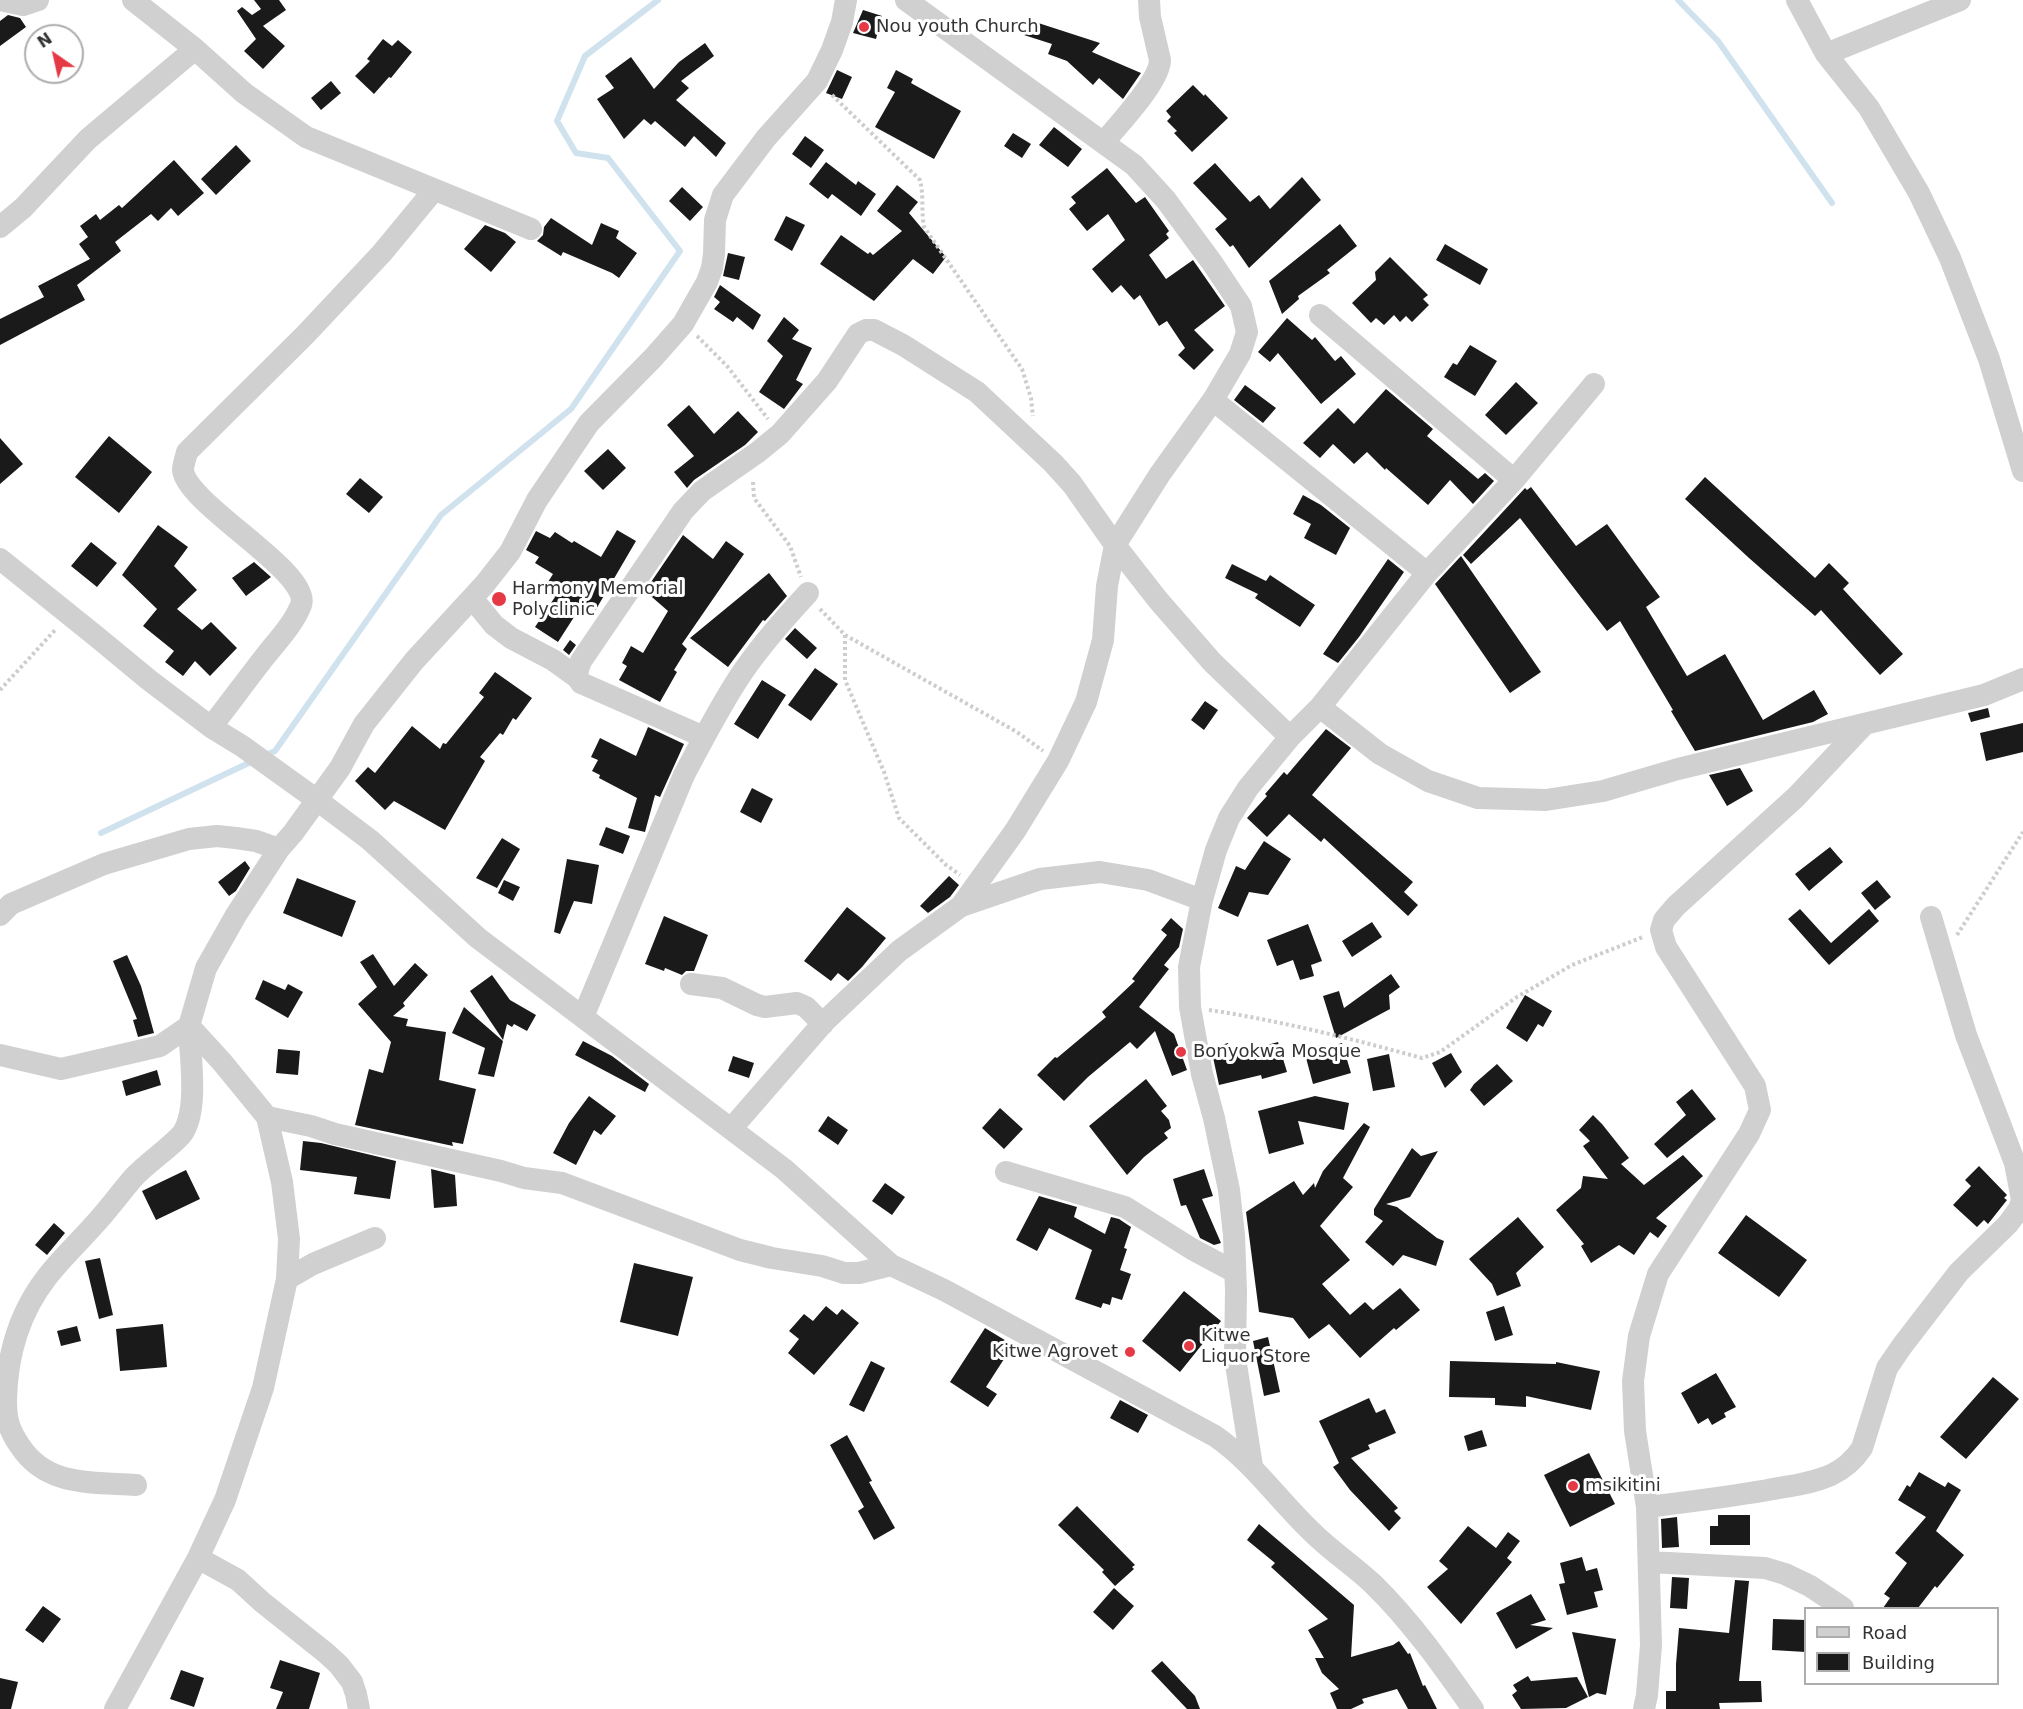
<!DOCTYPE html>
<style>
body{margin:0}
#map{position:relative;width:2023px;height:1709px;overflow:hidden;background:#fff;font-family:"DejaVu Sans",sans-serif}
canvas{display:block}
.legend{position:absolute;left:1804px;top:1607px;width:195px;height:78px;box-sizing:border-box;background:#fff;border:2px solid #adadad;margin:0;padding:8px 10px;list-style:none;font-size:18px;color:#333}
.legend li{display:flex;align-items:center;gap:12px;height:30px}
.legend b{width:30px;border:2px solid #adadad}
.north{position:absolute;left:24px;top:24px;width:60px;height:60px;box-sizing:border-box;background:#fff;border:2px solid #adadad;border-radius:50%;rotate:326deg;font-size:16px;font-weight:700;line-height:24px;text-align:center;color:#333}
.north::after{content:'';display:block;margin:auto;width:21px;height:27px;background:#e63946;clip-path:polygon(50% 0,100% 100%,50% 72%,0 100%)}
</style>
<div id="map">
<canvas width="2023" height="1709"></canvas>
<ul class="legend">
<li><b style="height:8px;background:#d0d0d0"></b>Road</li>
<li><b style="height:16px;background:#1a1a1a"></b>Building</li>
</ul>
<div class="north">N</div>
</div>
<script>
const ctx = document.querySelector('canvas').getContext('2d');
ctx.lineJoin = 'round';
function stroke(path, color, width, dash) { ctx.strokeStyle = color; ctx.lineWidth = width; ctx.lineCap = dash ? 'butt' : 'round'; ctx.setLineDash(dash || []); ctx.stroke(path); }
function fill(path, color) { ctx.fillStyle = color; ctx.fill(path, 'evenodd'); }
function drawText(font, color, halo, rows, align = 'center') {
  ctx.font = font + ' "DejaVu Sans",sans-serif'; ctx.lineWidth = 6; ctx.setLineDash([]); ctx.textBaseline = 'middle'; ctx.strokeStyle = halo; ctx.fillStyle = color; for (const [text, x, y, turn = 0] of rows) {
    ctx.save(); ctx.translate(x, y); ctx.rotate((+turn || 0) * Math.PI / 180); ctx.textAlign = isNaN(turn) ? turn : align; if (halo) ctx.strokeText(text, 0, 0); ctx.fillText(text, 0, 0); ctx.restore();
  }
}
stroke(new Path2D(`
 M1678 0 1718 41 1832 203
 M264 756 275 751 441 515 571 409 680 251 608 158 576 153 557 121 585 56 658 0
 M101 833 255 760`), '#cfe2ee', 6);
fill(new Path2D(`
 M254 0H279L286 10 263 26 285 46 263 69 244 51 256 39 237 11 242 7 252 15 261 9Z
 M863 10 882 16 876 39 853 33Z
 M8 15 20 18 26 27 0 46V21Z
 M1029 20 1100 43 1092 52 1141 73 1123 99 1099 78 1093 85 1067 61 1048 54 1052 44 1024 35Z
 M383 39 392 46 398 40 412 52 391 78 389 77 374 94 355 76 370 61 367 59Z
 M705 43 714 56 681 81 689 88 676 100 726 143 716 157 694 136 685 147 655 121 651 125 644 119 624 139 597 99 614 88 605 76 631 57 654 89 679 62Z
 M837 70 852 77 842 99 826 93Z
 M896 70 913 79 911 83 961 111 934 159 875 127 895 92 887 88Z
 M331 81 341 93 321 110 311 98Z
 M1193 85 1204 96 1205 94 1228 118 1192 152 1174 133 1177 131 1167 121 1171 117 1166 111Z
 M1054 127 1082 149 1068 167 1039 145Z
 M1013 133 1031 144 1022 158 1004 146Z
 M805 136 824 150 811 168 792 154Z
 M236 145 251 161 216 195 201 179Z
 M174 160 204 193 178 216 171 208 158 221 151 214 115 242 121 251 77 285 85 300 0 345V319L44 297 38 286 90 259 79 244 88 237 80 226 96 214 100 220 119 205 122 208Z
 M826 162 856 185 858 181 876 194 861 216 832 194 828 199 809 184Z
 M1215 163 1250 202 1259 195 1270 209 1302 177 1321 200 1249 268 1233 245 1230 247 1215 229 1227 219 1193 183Z
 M1107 168 1136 203 1145 197 1169 231 1166 234 1169 238 1149 255 1166 279 1193 260 1225 306 1194 330 1214 350 1194 370 1178 355 1185 348 1167 321 1159 326 1140 295 1134 300 1121 285 1112 293 1092 269 1125 240 1108 214 1087 231 1069 209 1076 203 1071 197Z
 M897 185 918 202 909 213 946 257 933 274 913 259 874 301 820 264 841 235 868 254 870 252 873 255 902 231 877 211Z
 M682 187 703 207 690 221 669 201Z
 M786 216 805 225 792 251 774 240Z
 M551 218 592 245 601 223 619 231 616 238 637 253 619 278 612 273 563 252 561 256 537 241 543 235 544 227Z
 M1340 224 1357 246 1327 270 1330 273 1298 296 1299 299 1282 314 1269 281Z
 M485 225 505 233 516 242 491 272 464 249Z
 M1445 244 1488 269 1480 285 1436 260Z
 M728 253 745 257 739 280 723 276Z
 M1390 257 1428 295 1423 299 1429 305 1412 322 1406 316 1400 322 1394 315 1384 325 1376 318 1371 323 1352 303 1376 280 1375 272Z
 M720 285 761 315 753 330 737 317 733 322 714 309 720 302 714 297Z
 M784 317 799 330 792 339 812 348 796 380 803 384 784 409 759 392 783 356 767 341Z
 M1287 318 1312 340 1315 337 1335 361 1341 356 1356 374 1321 404 1278 353 1270 362 1258 352Z
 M1470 345 1497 361 1475 396 1444 377 1453 363 1457 365Z
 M1516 382 1538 403 1506 435 1485 415Z
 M1245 385 1276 408 1263 423 1234 400Z
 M1386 389 1433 429 1427 436 1478 479 1485 473 1494 481 1473 504 1450 480 1428 505 1386 468 1385 470 1367 452 1354 464 1333 444 1320 458 1303 443 1338 408 1354 424Z
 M689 405 714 434 738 411 758 432 745 445 694 480 687 488 674 472 694 456 667 425Z
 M109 436 152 472 119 513 75 477Z
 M0 438 23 464 0 484Z
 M608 449 626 468 603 490 584 471Z
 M1705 477 1815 578 1829 563 1849 583 1843 589 1903 654 1880 675 1821 610 1815 616 1749 558 1685 499Z
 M360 478 383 497 369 513 346 494Z
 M1531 487 1576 546 1607 524 1660 597 1646 607 1687 676 1725 654 1763 720 1814 690 1828 714 1813 722 1695 751 1671 711 1673 710 1620 621 1607 631 1520 518 1471 564 1463 555 1525 488 1527 490Z
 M1303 495 1321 505 1350 528 1336 555 1304 538 1311 524 1293 514Z
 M158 525 188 547 174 566 197 590 177 609 202 630 211 622 237 648 210 676 195 661 183 676 165 662 174 651 143 626 157 609 122 575Z
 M617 530 636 541 595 611 583 603 558 642 535 627 555 597 543 590 553 574 535 563 539 557 526 550 536 531 550 538 555 532 572 543 574 541 601 557Z
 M683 535 713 559 726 541 744 554 682 644 687 649 674 670 677 672 660 702 619 680 627 666 622 663 631 646 643 653 668 611 645 591Z
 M91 542 117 563 97 587 71 566Z
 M1461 556 1541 672 1510 693 1435 584Z
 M1388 559 1404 572 1359 637 1338 663 1323 654Z
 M254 562 271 577 246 596 232 578Z
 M1232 564 1266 581 1270 575 1315 605 1300 627 1255 598 1258 594 1225 578Z
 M769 573 787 596 765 621 763 620 728 667 690 638Z
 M795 628 817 648 807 659 785 639Z
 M570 640 576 645 569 655 563 650Z
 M815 668 838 684 811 721 788 705Z
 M495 672 532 698 516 720 513 718 503 735 500 733 480 757 485 761 445 830 394 801 385 810 355 781 368 767 375 773 412 726 440 749 443 743 446 744 484 697 479 693Z
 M762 680 786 695 758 739 734 724Z
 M1205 701 1218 710 1204 730 1191 720Z
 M1988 708 1990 717 1971 722 1968 713Z
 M2023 723V752L1986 761 1980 733Z
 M648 727 684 744 660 797 655 795 645 832 628 828 637 798 599 778 600 775 592 771 598 760 591 757 600 738 636 756Z
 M1326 729 1351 748 1312 795 1413 882 1404 892 1418 905 1408 916 1324 838 1321 842 1289 814 1267 837 1247 818 1267 796 1265 794 1284 772 1287 775Z
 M1740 768 1753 791 1727 806 1709 775Z
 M752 788 773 799 761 823 740 812Z
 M606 827 630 836 623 854 599 845Z
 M502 838 520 849 497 888 476 878Z
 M1264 841 1291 859 1268 895 1249 892 1238 917 1218 908 1236 866 1245 870Z
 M1830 847 1843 862 1809 891 1795 874Z
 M567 859 599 865 592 904 574 901 560 934 554 932Z
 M245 861 250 868 236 891 229 896 218 882Z
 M949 876 959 885 950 897 928 913 920 906Z
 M297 878 356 901 342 937 283 913Z
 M504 880 520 887 513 901 498 893Z
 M1877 880 1891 897 1875 910 1861 893Z
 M847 907 886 938 862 967 848 981 838 973 831 981 804 961Z
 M1800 909 1831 943 1869 909 1879 921 1829 965 1788 919Z
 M664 916 708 935 694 971H686L682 975 665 968 664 971 645 964Z
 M1171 918 1183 929 1179 947 1164 965 1169 969 1139 1007 1174 1034 1187 1070 1172 1076 1155 1031 1137 1049 1130 1042 1088 1077 1064 1101 1037 1075 1055 1057 1057 1058 1106 1017 1102 1012 1135 981 1132 979 1167 935 1161 930Z
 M1372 922 1382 937 1352 957 1342 941Z
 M1308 924 1322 961 1311 965 1314 976 1300 980 1293 960 1277 966 1267 940Z
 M373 954 394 986 415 963 428 975 403 1003 405 1006 393 1016 408 1019 406 1026 446 1032 439 1080 476 1089 463 1144 452 1142 453 1146 355 1125 369 1069 383 1073 391 1042 358 1004 377 987 360 962Z
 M127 955 141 986 154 1033 138 1037 133 1020 137 1019 113 961Z
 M1391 974 1400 987 1389 995 1390 1009 1336 1038 1323 996 1339 991 1344 1008Z
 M492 975 510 1000 536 1015 527 1031 514 1024 512 1027 507 1024 503 1040 470 991Z
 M263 980 285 990 288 984 303 992 288 1018 255 999Z
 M1525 995 1552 1011 1543 1027 1538 1024 1527 1042 1506 1028Z
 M464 1007 503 1041 494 1077 478 1074 485 1048 452 1033Z
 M583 1041 612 1056 649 1084 645 1092 575 1055Z
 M1278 1042 1287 1072 1262 1079 1261 1075 1219 1085 1211 1048 1228 1043 1231 1055Z
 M1342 1043 1351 1073 1313 1084 1305 1054Z
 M278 1049 300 1051 298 1075 276 1073Z
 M1451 1053 1462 1072 1445 1088 1432 1063Z
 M1389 1054 1395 1087 1373 1091 1367 1059Z
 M733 1056 754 1063 749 1078 728 1071Z
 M1497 1064 1513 1081 1484 1106 1470 1090 1474 1084Z
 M157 1070 161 1085 126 1096 122 1081Z
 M1146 1079 1167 1106 1161 1111 1169 1120 1171 1128 1164 1133 1168 1138 1144 1157 1127 1175 1089 1126Z
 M1692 1089 1716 1119 1667 1158 1654 1144 1686 1115 1676 1102Z
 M589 1096 616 1116 601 1135 594 1130 576 1165 553 1153 569 1123Z
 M1315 1096 1349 1103 1344 1130 1298 1121 1304 1144 1269 1154 1258 1111Z
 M1000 1108 1023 1129 1004 1149 982 1128Z
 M1593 1115 1602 1124 1629 1158 1621 1164 1644 1185 1683 1155 1703 1176 1656 1218 1667 1226 1658 1238 1650 1232 1634 1255 1619 1245 1591 1263 1581 1246 1584 1244 1556 1210 1581 1188 1583 1176 1608 1179 1583 1146 1590 1141 1579 1130Z
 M828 1116 848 1130 838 1145 818 1131Z
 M1364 1123 1370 1127 1343 1178 1353 1187 1320 1226 1350 1260 1322 1284 1350 1315 1365 1302 1373 1310 1400 1288 1420 1310 1396 1330 1394 1328 1360 1358 1329 1324 1309 1339 1293 1318 1259 1312 1246 1212 1294 1181 1303 1195 1314 1183 1315 1188 1323 1171Z
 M303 1141 321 1143 396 1161 390 1199 354 1194 357 1177 300 1170Z
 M1412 1148 1421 1156 1438 1151 1410 1197 1386 1204 1397 1207 1437 1238 1444 1241 1436 1266 1403 1255 1393 1266 1365 1242 1383 1221 1374 1215V1209Z
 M1979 1166 2007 1195 2004 1198 2007 1200 1988 1224 1984 1220 1977 1227 1953 1205 1971 1186 1965 1180Z
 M431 1169 455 1175 457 1206 434 1208Z
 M1204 1169 1213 1196 1202 1199 1221 1243 1214 1245 1200 1238 1186 1205 1181 1206 1173 1179Z
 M186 1170 200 1199 156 1220 142 1191Z
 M885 1183 905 1197 892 1215 872 1201Z
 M1039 1196 1077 1207 1074 1217 1105 1234 1111 1217 1119 1219 1131 1227 1124 1248 1127 1249 1120 1270 1131 1274 1122 1300 1112 1297 1110 1305 1103 1303 1101 1308 1075 1299 1092 1250 1049 1228 1037 1251 1016 1240Z
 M1746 1215 1807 1260 1779 1297 1718 1253Z
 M1518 1217 1544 1247 1516 1273 1521 1286 1497 1296 1492 1284 1469 1259Z
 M54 1223 65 1233 47 1255 35 1245Z
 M100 1258 113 1315 99 1319 85 1261Z
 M634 1263 693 1277 678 1336 620 1322Z
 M1184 1291 1221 1321 1180 1372 1142 1341Z
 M826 1306 837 1315 842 1309 859 1323 814 1375 788 1353 799 1339 789 1331 804 1314 813 1321Z
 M1504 1306 1513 1335 1495 1341 1486 1312Z
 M163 1324 167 1367 120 1371 116 1329Z
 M77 1326 81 1341 61 1346 57 1331Z
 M985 1328 1013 1345 986 1387 997 1394 988 1407 950 1382Z
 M1268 1337 1280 1392 1264 1396 1253 1341Z
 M871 1361 885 1368 864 1412 849 1405Z
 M1450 1361 1556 1364V1362L1600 1371 1591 1410 1526 1396V1407L1495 1405V1398L1449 1397Z
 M1716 1373 1736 1407 1724 1413 1726 1417 1712 1425 1708 1418 1698 1424 1681 1393Z
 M1993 1377 2019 1399 1966 1459 1940 1437Z
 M1369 1398 1376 1413 1385 1409 1396 1433 1368 1445 1370 1449 1351 1458 1398 1508 1394 1511 1401 1518 1389 1531 1350 1490 1333 1467 1339 1463 1319 1421Z
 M1120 1400 1148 1415 1138 1433 1110 1418Z
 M1482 1430 1487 1446 1468 1451 1464 1436Z
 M847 1435 872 1481 869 1482 895 1528 874 1540 858 1511 864 1507 830 1445Z
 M1589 1453 1615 1504 1570 1527 1544 1475Z
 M1919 1472 1945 1487 1948 1482 1961 1490 1936 1531 1964 1555 1937 1588 1935 1586 1918 1608H1883L1890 1598 1884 1594 1907 1563 1895 1553 1926 1517 1898 1500 1907 1485 1910 1487Z
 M1077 1506 1135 1565 1132 1567 1134 1569 1115 1586 1102 1572 1104 1570 1058 1525Z
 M1718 1515H1750V1545H1710V1526H1718Z
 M1677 1517 1679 1547 1662 1548 1661 1519Z
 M1259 1524 1354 1605 1351 1657 1393 1645 1399 1641 1408 1654 1410 1653 1423 1686 1425 1685 1437 1709H1408L1397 1689 1362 1699 1364 1703 1351 1709H1337L1330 1693 1339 1689 1322 1673 1315 1658H1324L1308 1630 1328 1619 1271 1567 1275 1563 1247 1540Z
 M1468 1526 1496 1548 1508 1532 1520 1541 1507 1558 1512 1562 1461 1624 1427 1587 1448 1569 1439 1561Z
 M1582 1557 1586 1571 1597 1568 1603 1590 1594 1592 1598 1607 1567 1615 1559 1584 1565 1583 1560 1563Z
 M1672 1577 1689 1578 1687 1609 1670 1608Z
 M1735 1580 1749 1581 1739 1681H1761L1762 1702 1719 1703 1720 1709H1666V1691H1676V1664L1679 1628 1729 1633Z
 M1114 1588 1134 1606 1113 1630 1093 1612Z
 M1531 1594 1546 1620 1530 1625 1553 1628 1516 1649 1496 1613Z
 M43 1606 61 1619 43 1643 25 1630Z
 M1773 1619 1806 1620V1652L1772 1650Z
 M1572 1632 1616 1639 1606 1695 1597 1693 1589 1697Z
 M280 1660 320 1673 309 1709H276L283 1692 270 1688Z
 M1162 1661 1195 1696 1200 1709H1187L1151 1671Z
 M181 1670 204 1678 194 1707 170 1699Z
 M1528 1676 1531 1681 1577 1677 1588 1697 1566 1708 1521 1709 1512 1695 1517 1691 1513 1685Z
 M0 1678 18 1682 11 1709H0Z`), '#1a1a1a');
stroke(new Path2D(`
 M832 95 920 180C924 195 921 211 924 227L1022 369 1031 398 1033 416
 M697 336 727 366 768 419
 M753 482 754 498 790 546 801 577
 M820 609 845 635 1017 732 1043 751
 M845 635V680L884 772 899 818 946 865 960 875
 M0 690 56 629
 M1957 935 2023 832
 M1209 1010C1282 1021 1352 1039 1422 1058L1440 1052 1517 997 1572 965 1643 937`), '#cdcdcd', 4, [3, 3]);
stroke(new Path2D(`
 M0 0 23 5 38 0
 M133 0 195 49 244 93 306 137 531 229
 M906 0 1134 165 1166 200 1213 264 1241 306 1247 332 1240 354 1213 400 1160 474 1115 545 1107 586 1103 640 1086 702 1058 761 1015 831 961 906
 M1797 0 1826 54 1869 108 1919 193 1950 258 1989 359 2023 471
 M1826 54 1960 0
 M1104 142C1119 124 1160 81 1160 60L1150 17 1149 0
 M0 227 23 208 88 139 195 49
 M1320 315 1514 480
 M1213 400 1427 573
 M0 559 97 637 149 680 211 727 242 746 317 800 370 840 478 938 784 1169 891 1265 944 1290 1215 1436C1254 1463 1279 1501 1313 1533 1331 1551 1354 1566 1373 1584 1411 1621 1442 1665 1473 1709
 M472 598 494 625 511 638 553 660 578 678
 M1320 707 1380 754 1428 781 1478 798 1546 800 1603 791 1678 769 1984 695 2023 679
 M211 727C230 703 248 678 267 654 279 639 294 623 301 605 313 573 186 504 183 470 183 465 186 457 187 452L305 335 382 253 434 190
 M704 737 581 683C575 675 578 670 581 661L683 511 702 491 758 452 780 434 827 381 858 334 866 330H874L903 345 977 392 1053 463 1072 484 1115 545 1158 600 1212 662 1290 737
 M0 915 11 904 104 864 189 839 217 836 236 838 256 841 279 849
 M691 984 722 988 757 1005 765 1007 797 1003 806 1007 823 1024
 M583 1017 684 775C701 743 718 710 738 679 758 648 783 620 808 593
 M0 1055 61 1069 160 1046 189 1026
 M267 1117 311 1126 335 1134 501 1171 524 1178 562 1183 740 1250 772 1258 822 1266 844 1273H859L891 1265
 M731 1129 824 1022 899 951 961 906 1040 879 1100 872 1148 880 1202 900
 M1006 1172 1125 1207 1192 1249 1235 1272
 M287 1279 313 1264 375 1238
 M1252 1466 1235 1358 1236 1291 1234 1235 1229 1190 1214 1118 1202 1074 1190 1007 1189 967 1202 900 1216 850 1229 818 1248 788 1290 737 1320 707 1427 573 1514 480 1594 384
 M136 1485C92 1482 47 1487 20 1446 9 1430 6 1420 6 1400 7 1354 19 1313 47 1277 61 1259 78 1243 93 1226 108 1210 120 1193 134 1177 148 1162 170 1148 182 1134 199 1111 190 1055 189 1026
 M1647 1507C1688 1502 1728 1497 1768 1490 1789 1486 1811 1484 1831 1475 1844 1469 1854 1460 1862 1448L1887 1368 1902 1346 1959 1272 2008 1224 2019 1209 2022 1200 2015 1163 1966 1035 1931 917
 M198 1558 238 1580 262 1602 326 1653 339 1665 352 1682 356 1694 359 1709
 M1649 1562 1765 1568 1785 1574 1810 1586 1843 1608
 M115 1709 198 1558 225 1500 263 1388 287 1279 289 1239 282 1182 267 1117 222 1062 189 1026 206 968 236 915 279 849 293 833 340 768 364 724 414 661 484 585 510 552 537 500 589 423 653 358 683 324 707 282 712 268 714 254 715 220 723 195 766 138 817 81 832 50 842 22 846 0
 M1644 1709 1647 1695 1651 1645 1647 1507 1635 1431 1633 1381 1639 1336 1658 1274 1749 1134 1760 1110 1755 1086 1666 947 1661 930 1664 920 1676 906 1796 797 1863 726`), '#d0d0d0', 22);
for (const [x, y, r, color] of [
 [864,27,6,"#e63946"],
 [499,599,8,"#e63946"],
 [1181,1052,6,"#e63946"],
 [1189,1346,6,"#e63946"],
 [1130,1352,6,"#e63946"],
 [1573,1486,6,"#e63946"]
]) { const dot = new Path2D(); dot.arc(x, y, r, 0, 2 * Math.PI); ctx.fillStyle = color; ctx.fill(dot); stroke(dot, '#fff', 2); }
drawText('18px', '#333', '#fff', [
 ["Nou youth Church",876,27],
 ["Harmony Memorial",512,589],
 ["Polyclinic",512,610],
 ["Bonyokwa Mosque",1193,1052],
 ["Kitwe",1201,1336],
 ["Liquor Store",1201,1357],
 ["Kitwe Agrovet",1118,1352,"right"],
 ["msikitini",1585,1486]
], 'left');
</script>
